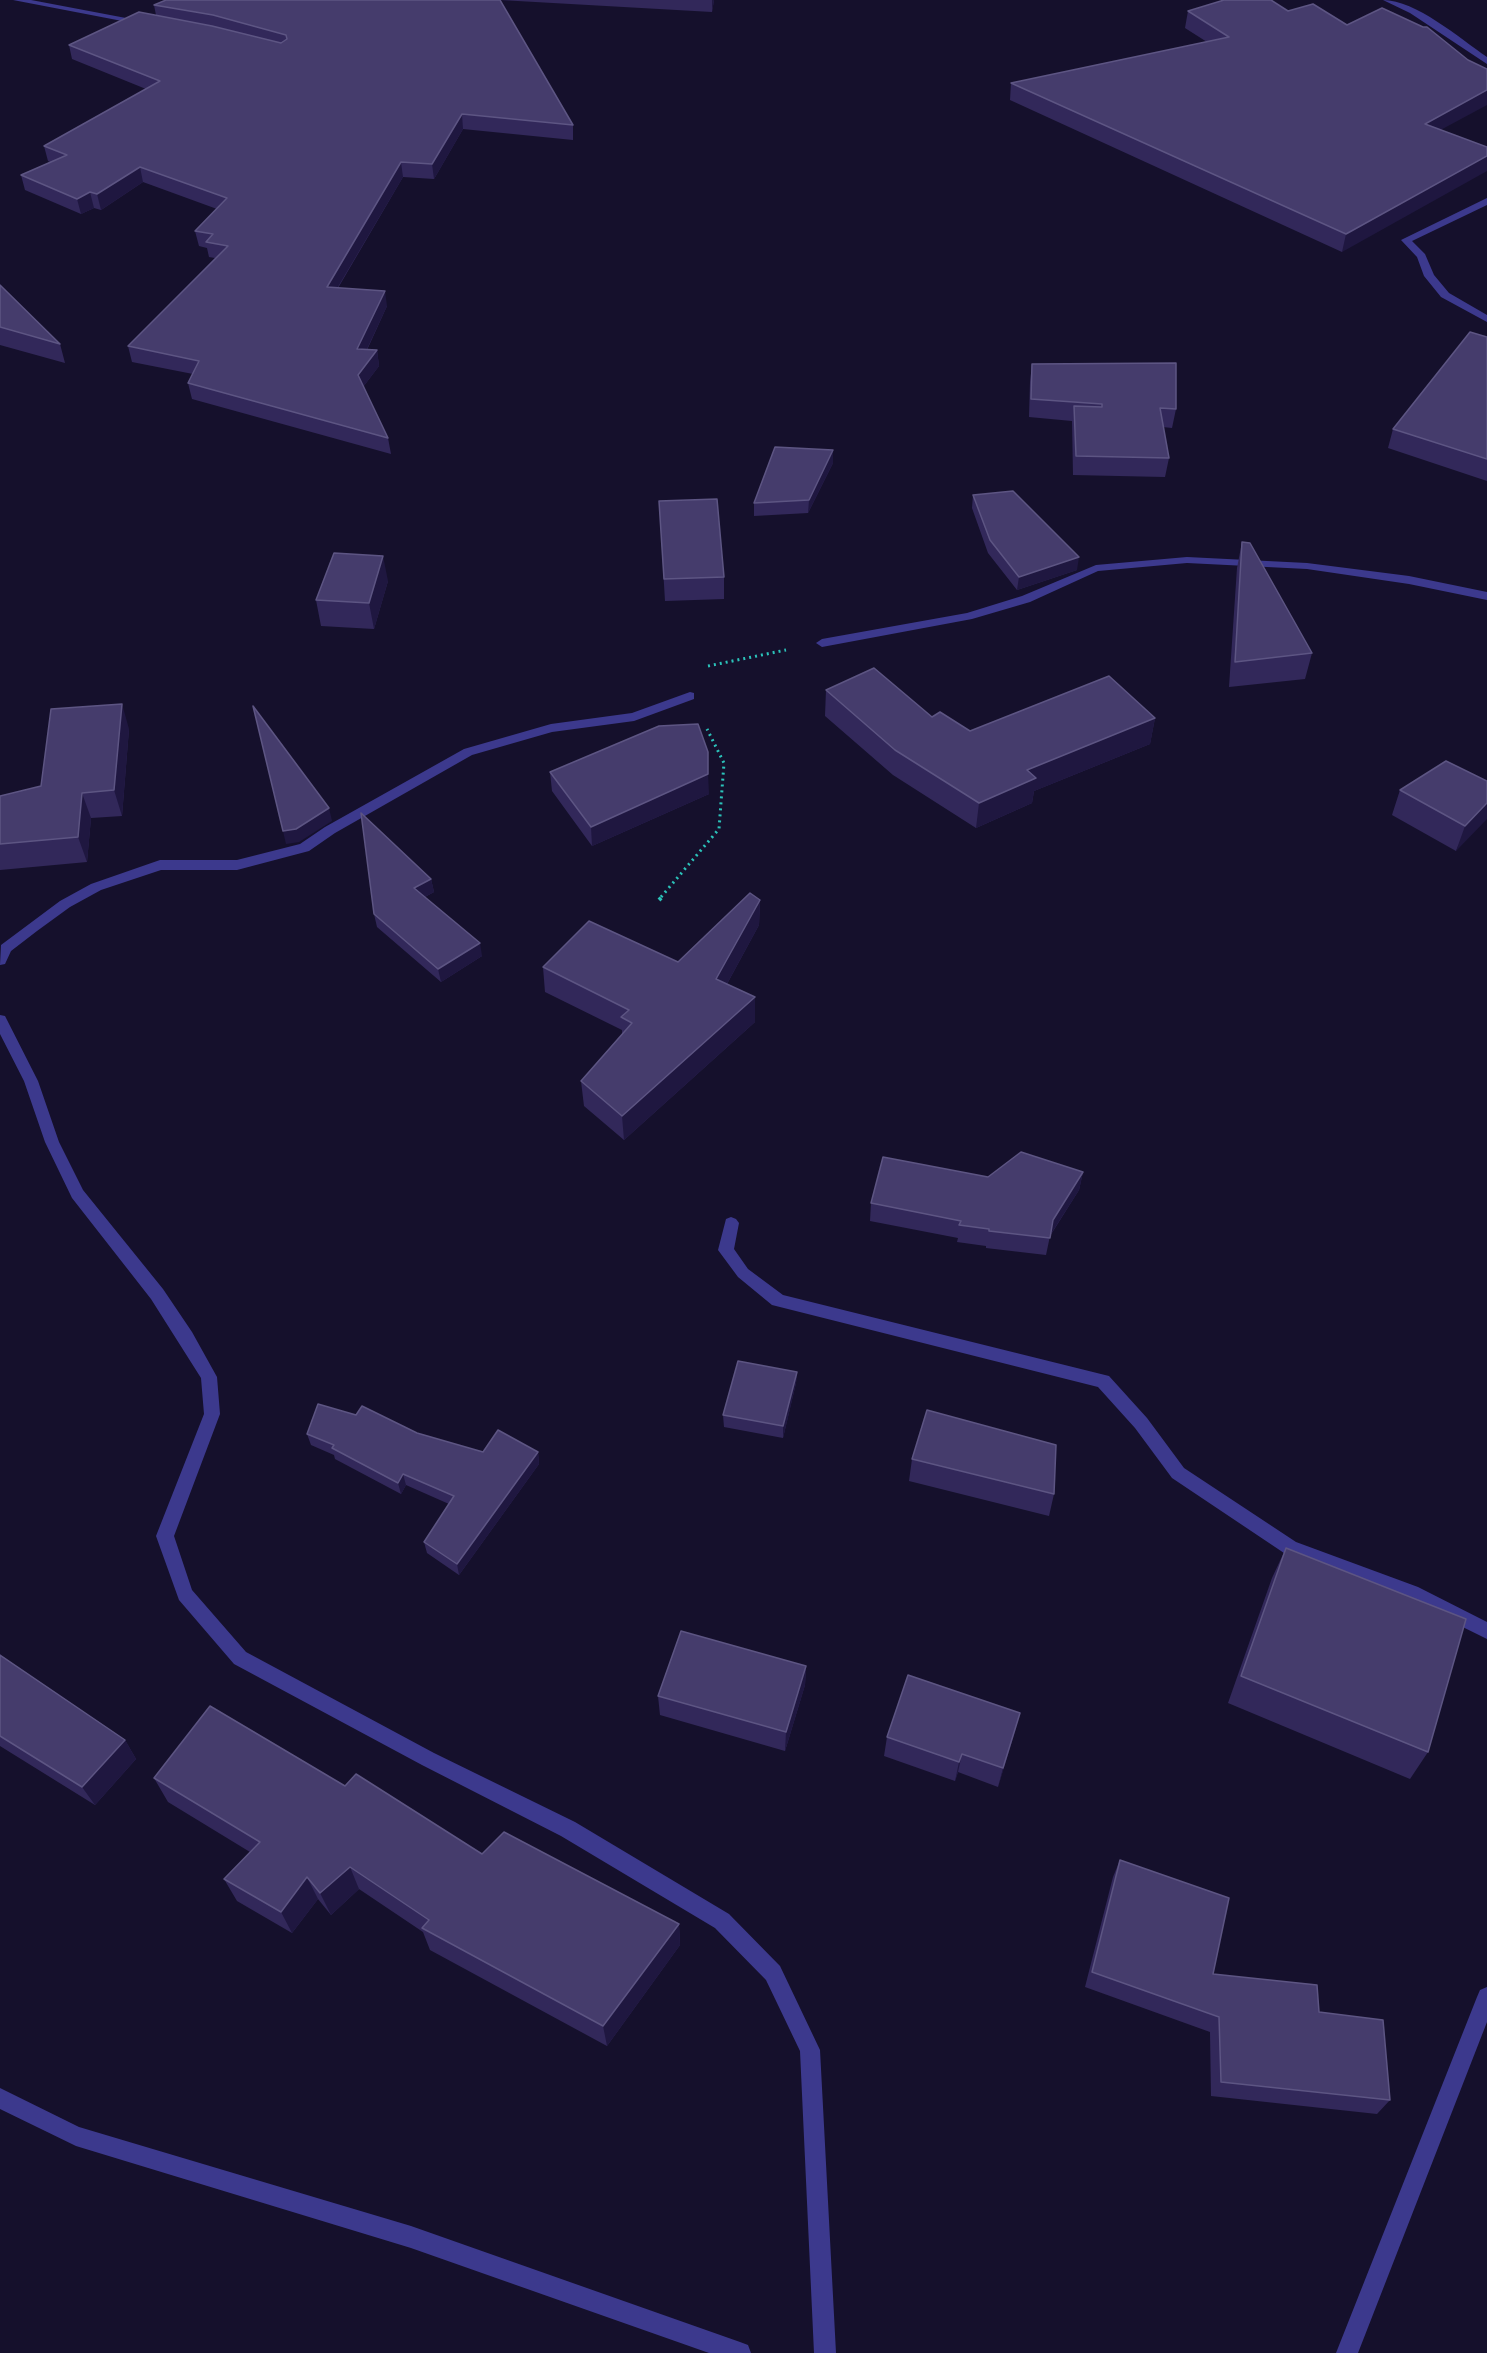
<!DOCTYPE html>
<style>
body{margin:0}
canvas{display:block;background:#15102c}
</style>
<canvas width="1487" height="2353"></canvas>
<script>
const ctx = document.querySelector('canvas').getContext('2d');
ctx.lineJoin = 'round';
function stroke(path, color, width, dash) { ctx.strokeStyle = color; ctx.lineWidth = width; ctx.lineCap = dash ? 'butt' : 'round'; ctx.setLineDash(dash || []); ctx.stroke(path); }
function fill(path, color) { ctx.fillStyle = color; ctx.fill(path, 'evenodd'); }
stroke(new Path2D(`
 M708 666 786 650
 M661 897 719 829 724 763 707 729`), '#2bc3ba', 3, [2, 4]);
stroke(new Path2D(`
 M659 900 663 896`), '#2bc3ba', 4, [3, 4.5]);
fill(new Path2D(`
 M13 0H31L147 22 143 25Z
 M1383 0C1416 0 1459 38 1487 57V64L1410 13Z
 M1487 198V205L1412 241 1425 254 1434 275 1449 293 1487 315V322L1441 297 1424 276 1417 257 1401 240Z
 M1187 557 1307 563 1409 576 1487 592V600L1409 584 1307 569 1187 563 1098 571 1030 602 972 619 822 647 816 643 822 639 967 613 1022 596 1096 565Z
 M690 692 694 693V699L634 721 552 732 472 755 335 833 309 851 237 870H161L101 890 70 907 37 931 11 951 5 964 0 965 1 945 60 901 91 884 160 860H237L300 844 325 827 464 749 551 724 632 713Z
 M0 1015 5 1016 38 1081 59 1142 83 1190 163 1289 192 1332 217 1377 220 1414 174 1536 192 1590 246 1652 434 1753 575 1822 729 1914 780 1966 820 2050 836 2353H814L800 2051 766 1980 715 1928 561 1836 422 1765 234 1664 179 1600 156 1536 204 1414 201 1378 151 1299 72 1198 45 1142 24 1081 0 1034Z
 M731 1217 736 1219 739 1223 734 1249 748 1269 783 1295 1109 1376 1147 1418 1184 1468 1296 1542 1418 1587 1487 1622V1639L1406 1599 1284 1553 1172 1478 1135 1428 1098 1387 772 1305 738 1277 718 1250 726 1219Z
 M1487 1987V2022L1358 2353H1336L1477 1997 1480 1990Z
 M0 2088 79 2127 411 2226 740 2342 748 2345 751 2353H709L411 2248 76 2146 0 2109Z`), '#3c398d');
fill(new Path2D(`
 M166 0H714L712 12 500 0 573 125V140L463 129 434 179 403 177 338 288 387 306 367 350H377L379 366 363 387 388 438 391 454 192 399 188 383 193 374 132 362 128 346 215 258 209 257 207 248 199 246 195 231 217 209 143 182 101 210 94 208 81 214 25 190 21 175 50 162 48 161 44 146 146 89 72 59 69 45 156 15 154 5Z
 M1188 11 1441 130 1342 252 1010 100 1011 83 1207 42 1185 28Z
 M0 285 60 344 65 363 0 345Z
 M1487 337V481L1388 448 1393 429Z
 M1032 364 1176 409 1172 428 1163 427 1169 458 1165 477 1073 475 1072 421 1029 417 1030 382Z
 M833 463 808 513 754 516V503Z
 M973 495 1077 570 1017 590 988 553 972 508Z
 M659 501 724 577V599L665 601Z
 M1242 542 1312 653 1305 679 1229 687 1237 568Z
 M388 581 374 629 321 626 316 600Z
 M826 690 932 717 970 731 1155 718 1150 744 1034 791 1032 803 976 828 893 775 825 716Z
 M129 729 122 816 91 818 87 862 0 870V796L41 786Z
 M550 772 709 794 592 846 552 791Z
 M1487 781 1456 851 1392 815 1400 790Z
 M431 879 434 892 425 897 482 956 441 982 377 927 374 914Z
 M760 900 759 925 727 984 755 997V1022L624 1140 584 1106 581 1081 622 1034V1030L545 992 543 967 678 962Z
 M1083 1172 1079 1190 1050 1236 1046 1255 986 1248V1246L957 1242 958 1238 870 1221 871 1203 988 1177Z
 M797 1372 796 1383 783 1438 724 1427 723 1415Z
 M417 1433 483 1452H538L539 1464 459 1575 427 1553 424 1542 449 1504 406 1485 401 1494 335 1459 334 1455 311 1445 307 1434Z
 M912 1459 1054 1494 1049 1516 909 1481Z
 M1286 1548 1428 1752 1410 1779 1228 1703 1272 1578Z
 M0 1655 125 1740 136 1759 95 1805 0 1746Z
 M806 1666 805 1685 785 1751 660 1715 658 1696Z
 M1020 1713 998 1787 958 1772 955 1781 884 1756 887 1737Z
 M154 1778 345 1786 482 1854 679 1924 680 1945 607 2046 430 1950 423 1932 359 1889 331 1915 318 1899 292 1933 237 1901 224 1879 250 1852 168 1802Z
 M1120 1860 1213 1974 1319 2012 1390 2100 1377 2114 1211 2096 1210 2032 1085 1987 1113 1877Z`), '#32285a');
fill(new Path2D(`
 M712 0H714L712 12Z
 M1487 90V105L1420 141 1425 124Z
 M462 114 463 129 434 179 432 164Z
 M1487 156V171L1342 252 1346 234Z
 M401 162 403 177 329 302 327 287Z
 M140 167 143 182 101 210 97 194Z
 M90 192 94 208 81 214 77 199Z
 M385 291 387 306 360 364 357 349Z
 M377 350 379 366 360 391 358 375Z
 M833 450V463L808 513 809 500Z
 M383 556 388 581 374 629 369 603Z
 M1079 557 1077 570 1017 590 1019 577Z
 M122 704 129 729 122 816 114 790Z
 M1155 718 1150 744 1034 791 1032 803 976 828 979 803 1027 770Z
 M708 774 709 794 592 846 591 827Z
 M82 793 91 818 87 862 78 837Z
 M1487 803V819L1456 851 1465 826Z
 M329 808 332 821 299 842 286 844 283 831Z
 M431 879 434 892 417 901 414 888Z
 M760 900 759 925 716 1004V979Z
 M480 943 482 956 441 982 438 969Z
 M755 997V1022L624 1140 622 1116Z
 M1083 1172 1079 1190 1049 1237 1053 1220Z
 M797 1372 796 1383 783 1438V1426Z
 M538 1452 539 1464 459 1575 457 1564Z
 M403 1474 406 1485 401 1494 398 1483Z
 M806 1666 805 1685 785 1751 786 1732Z
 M1020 1713 1015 1732 998 1787 1003 1768Z
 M125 1740 136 1759 95 1805 82 1787Z
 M962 1754 958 1772 955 1781 959 1762Z
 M350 1867 359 1889 331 1915 320 1893Z
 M307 1877 318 1899 292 1933 281 1912Z
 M679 1924 680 1945 607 2046 603 2026Z`), '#1f1740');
const building = new Path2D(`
 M166 0H500L573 125 462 114 432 164 401 162 327 287 385 291 357 349 377 350 358 375 388 438 188 383 199 361 128 346 228 246 206 242 213 234 195 231 227 198 140 167 97 194 90 192 77 199 21 175 67 155 44 146 160 81 69 45 139 12 212 26 281 43 287 39 286 35 213 15 154 5Z
 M1224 0H1271L1288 11 1313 4 1347 25 1382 8 1423 27H1427L1468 60 1487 69V90L1425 124 1487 147V156L1346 234 1011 83 1229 37 1188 11Z
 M0 285 60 344 0 327Z
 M1470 332 1487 337V459L1393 429Z
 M1176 363V409L1160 408 1169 458 1076 456 1074 406 1102 407V404L1031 399 1032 364Z
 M775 447 833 450 809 500 754 503Z
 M1013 491 1079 557 1019 577 990 540 973 495Z
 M717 499 724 577 664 579 659 501Z
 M1242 542 1250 543 1312 653 1235 662Z
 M334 553 383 556 369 603 316 600Z
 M874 668 932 717 940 712 970 731 1109 676 1155 718 1027 770 1036 778 979 803 895 750 826 690Z
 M122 704 114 790 82 793 78 837 0 844V796L41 786 51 709Z
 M253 706 329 808 296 829 283 831Z
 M698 724 708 752V774L591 827 550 772 659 726Z
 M1446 761 1487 781V803L1465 826 1400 790Z
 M361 813 431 879 414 888 480 943 438 969 374 914Z
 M750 893 760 900 716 979 755 997 622 1116 581 1081 632 1023 621 1017 629 1010 543 967 589 921 678 962Z
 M1021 1152 1083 1172 1053 1220 1050 1238 989 1231V1229L959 1225 961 1221 871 1203 883 1157 988 1177Z
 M738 1361 797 1372 783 1426 723 1415Z
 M318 1404 356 1415 362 1406 417 1433 483 1452 498 1430 538 1452 457 1564 424 1542 454 1496 403 1474 398 1483 332 1448 334 1445 307 1434Z
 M927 1410 1056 1445 1054 1494 912 1459Z
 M1286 1548 1466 1619 1428 1752 1241 1676Z
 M681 1631 806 1666 786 1732 658 1696Z
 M0 1655 125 1740 82 1787 0 1736Z
 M908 1675 1020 1713 1003 1768 962 1754 959 1762 887 1737Z
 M210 1706 345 1786 356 1774 482 1854 504 1832 679 1924 603 2026 422 1928 429 1920 350 1867 320 1893 307 1877 281 1912 224 1879 260 1842 154 1778Z
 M1120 1860 1229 1898 1213 1974 1317 1985 1319 2012 1383 2020 1390 2100 1221 2082 1219 2017 1092 1972Z`);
fill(building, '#453c6c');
stroke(building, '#5d5583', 1.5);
</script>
